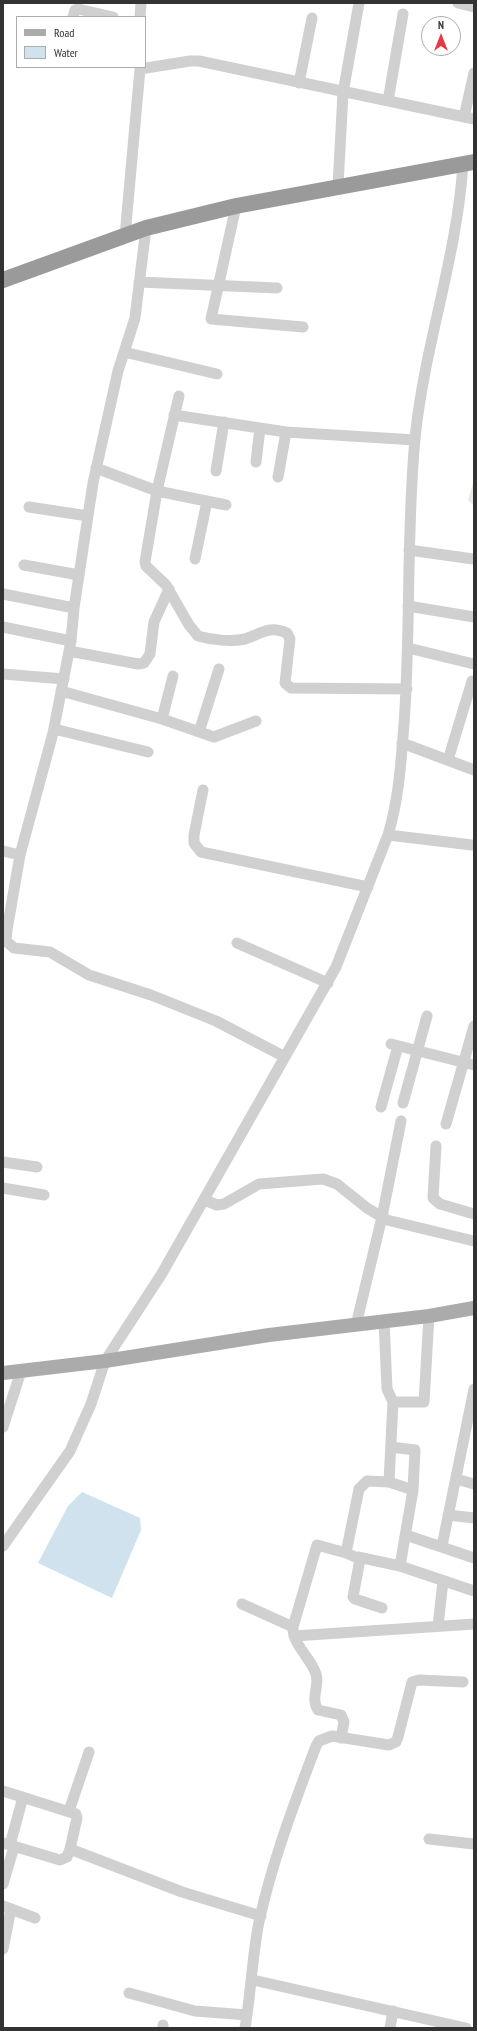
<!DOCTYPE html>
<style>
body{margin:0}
#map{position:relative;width:477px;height:2031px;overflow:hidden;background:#fff;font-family:"PT Sans Narrow",sans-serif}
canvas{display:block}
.frame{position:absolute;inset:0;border:4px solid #333;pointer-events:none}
.legend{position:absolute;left:16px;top:16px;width:130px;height:52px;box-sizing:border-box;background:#fff;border:1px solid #adadad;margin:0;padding:5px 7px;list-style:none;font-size:12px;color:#333}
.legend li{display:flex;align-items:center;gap:8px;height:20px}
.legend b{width:20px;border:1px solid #adadad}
.north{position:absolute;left:421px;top:16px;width:40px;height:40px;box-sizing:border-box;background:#fff;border:1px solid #adadad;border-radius:50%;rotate:0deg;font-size:11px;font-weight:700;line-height:16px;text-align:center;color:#333}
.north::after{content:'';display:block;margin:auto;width:14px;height:18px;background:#e63946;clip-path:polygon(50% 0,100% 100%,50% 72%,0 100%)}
</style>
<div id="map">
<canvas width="477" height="2031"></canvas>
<div class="frame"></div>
<ul class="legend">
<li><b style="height:5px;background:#ababab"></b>Road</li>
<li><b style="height:11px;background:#cfe2ee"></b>Water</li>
</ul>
<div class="north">N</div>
</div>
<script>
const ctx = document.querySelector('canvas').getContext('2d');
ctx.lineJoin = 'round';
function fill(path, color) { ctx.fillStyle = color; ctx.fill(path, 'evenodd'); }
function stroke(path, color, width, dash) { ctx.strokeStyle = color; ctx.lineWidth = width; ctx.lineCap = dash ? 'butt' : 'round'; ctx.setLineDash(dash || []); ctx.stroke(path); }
fill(new Path2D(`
 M474 480V506L468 500Z`), '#e6ecdf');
fill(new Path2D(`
 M82 1492 140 1518 141 1530 112 1598 38 1563 68 1506Z`), '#cfe2ee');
stroke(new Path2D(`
 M458 3 474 7
 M73 17 75 10 78 9 113 17
 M140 17 141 3
 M299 83 312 18
 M388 101 403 14
 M464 117 474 73
 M338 186 343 93 359 3
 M236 206 211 319 303 327
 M125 236 140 69 190 61H199L474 119
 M139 282 277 288
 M124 352 217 374
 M179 396 157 491 226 505
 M174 415 286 432 415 440
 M256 462 260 428
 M96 468 157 491 145 562 146 566 166 585 189 625 198 636C212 640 231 642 245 639 261 634 269 625 287 633L290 639 285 683 291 688 407 689
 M216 471 224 422
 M278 477 286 432
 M29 507 88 516
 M409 550 473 559
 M195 559 207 501
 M24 565 79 575
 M3 594 74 608
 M408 606 474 617
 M3 627 71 641
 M408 648 474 664
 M69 651 138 664 144 663 150 654 154 622 169 589
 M3 674 64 679
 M61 691 162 719 214 737 256 721
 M162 719 173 676
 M54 729 148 752
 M199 732 219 669
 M402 743 474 770
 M448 760 472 681
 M203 790 194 835V843L201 852 368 887
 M388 835 472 845
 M3 851 20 855
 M3 930H7L6 941 14 948 50 952 89 975 151 995 216 1021 285 1057
 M7 930 20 855 53 733 71 641 74 608 93 483 118 371 135 318 146 228
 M237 943 328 983
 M391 1044 474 1065
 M403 1103 427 1016
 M381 1107 398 1046
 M446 1124 474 1026
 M436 1146 433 1198 440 1204 474 1214
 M3 1162 37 1167
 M3 1188 44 1195
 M204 1200 217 1205 224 1204 259 1184 323 1179 337 1184 367 1208 387 1220 474 1241
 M429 1316 424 1402H393L389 1482 413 1490 400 1566 474 1591
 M384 1321 387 1389 393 1402
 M356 1325 382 1217 401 1121
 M3 1427 21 1371
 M391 1447 415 1450 413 1490
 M456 1479 474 1484
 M448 1515 474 1518
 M406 1535 474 1558
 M3 1546 70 1451 91 1404 105 1361 161 1275 336 967 388 835C399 799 401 761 404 724 411 629 406 534 415 439 424 346 457 258 463 164
 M442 1546 474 1389
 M346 1553 360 1559 353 1597 355 1599 382 1608
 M358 1557 400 1566
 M242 1604 293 1627
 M438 1626 443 1581
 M294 1636 474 1624
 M341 1738 344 1722 341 1715 318 1710C310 1698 320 1686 316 1674 311 1658 292 1644 293 1627L317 1545 346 1553 359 1489 367 1481 389 1482
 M3 1791 76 1814 77 1818 70 1849
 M69 1811 89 1752
 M429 1839 474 1844
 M3 1843 60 1860 67 1857 70 1849 182 1892 261 1916
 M10 1845 23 1797
 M3 1884 14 1847
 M3 1906 35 1918
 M3 1949 11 1909
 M253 1980 466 2028
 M129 1993 195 2011 247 2015
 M163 2028V2025
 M245 2028C251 1993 252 1957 259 1922 272 1862 294 1804 316 1746L319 1741 332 1736 389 1745 396 1742 398 1737 412 1682 419 1680 463 1682
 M390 2028 393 2011`), '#d0d0d0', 11);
stroke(new Path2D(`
 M3 1373 105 1361 269 1335 429 1316 474 1308`), '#ababab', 14);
stroke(new Path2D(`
 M3 280 146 228 236 206 474 162`), '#9a9a9a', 16);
</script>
